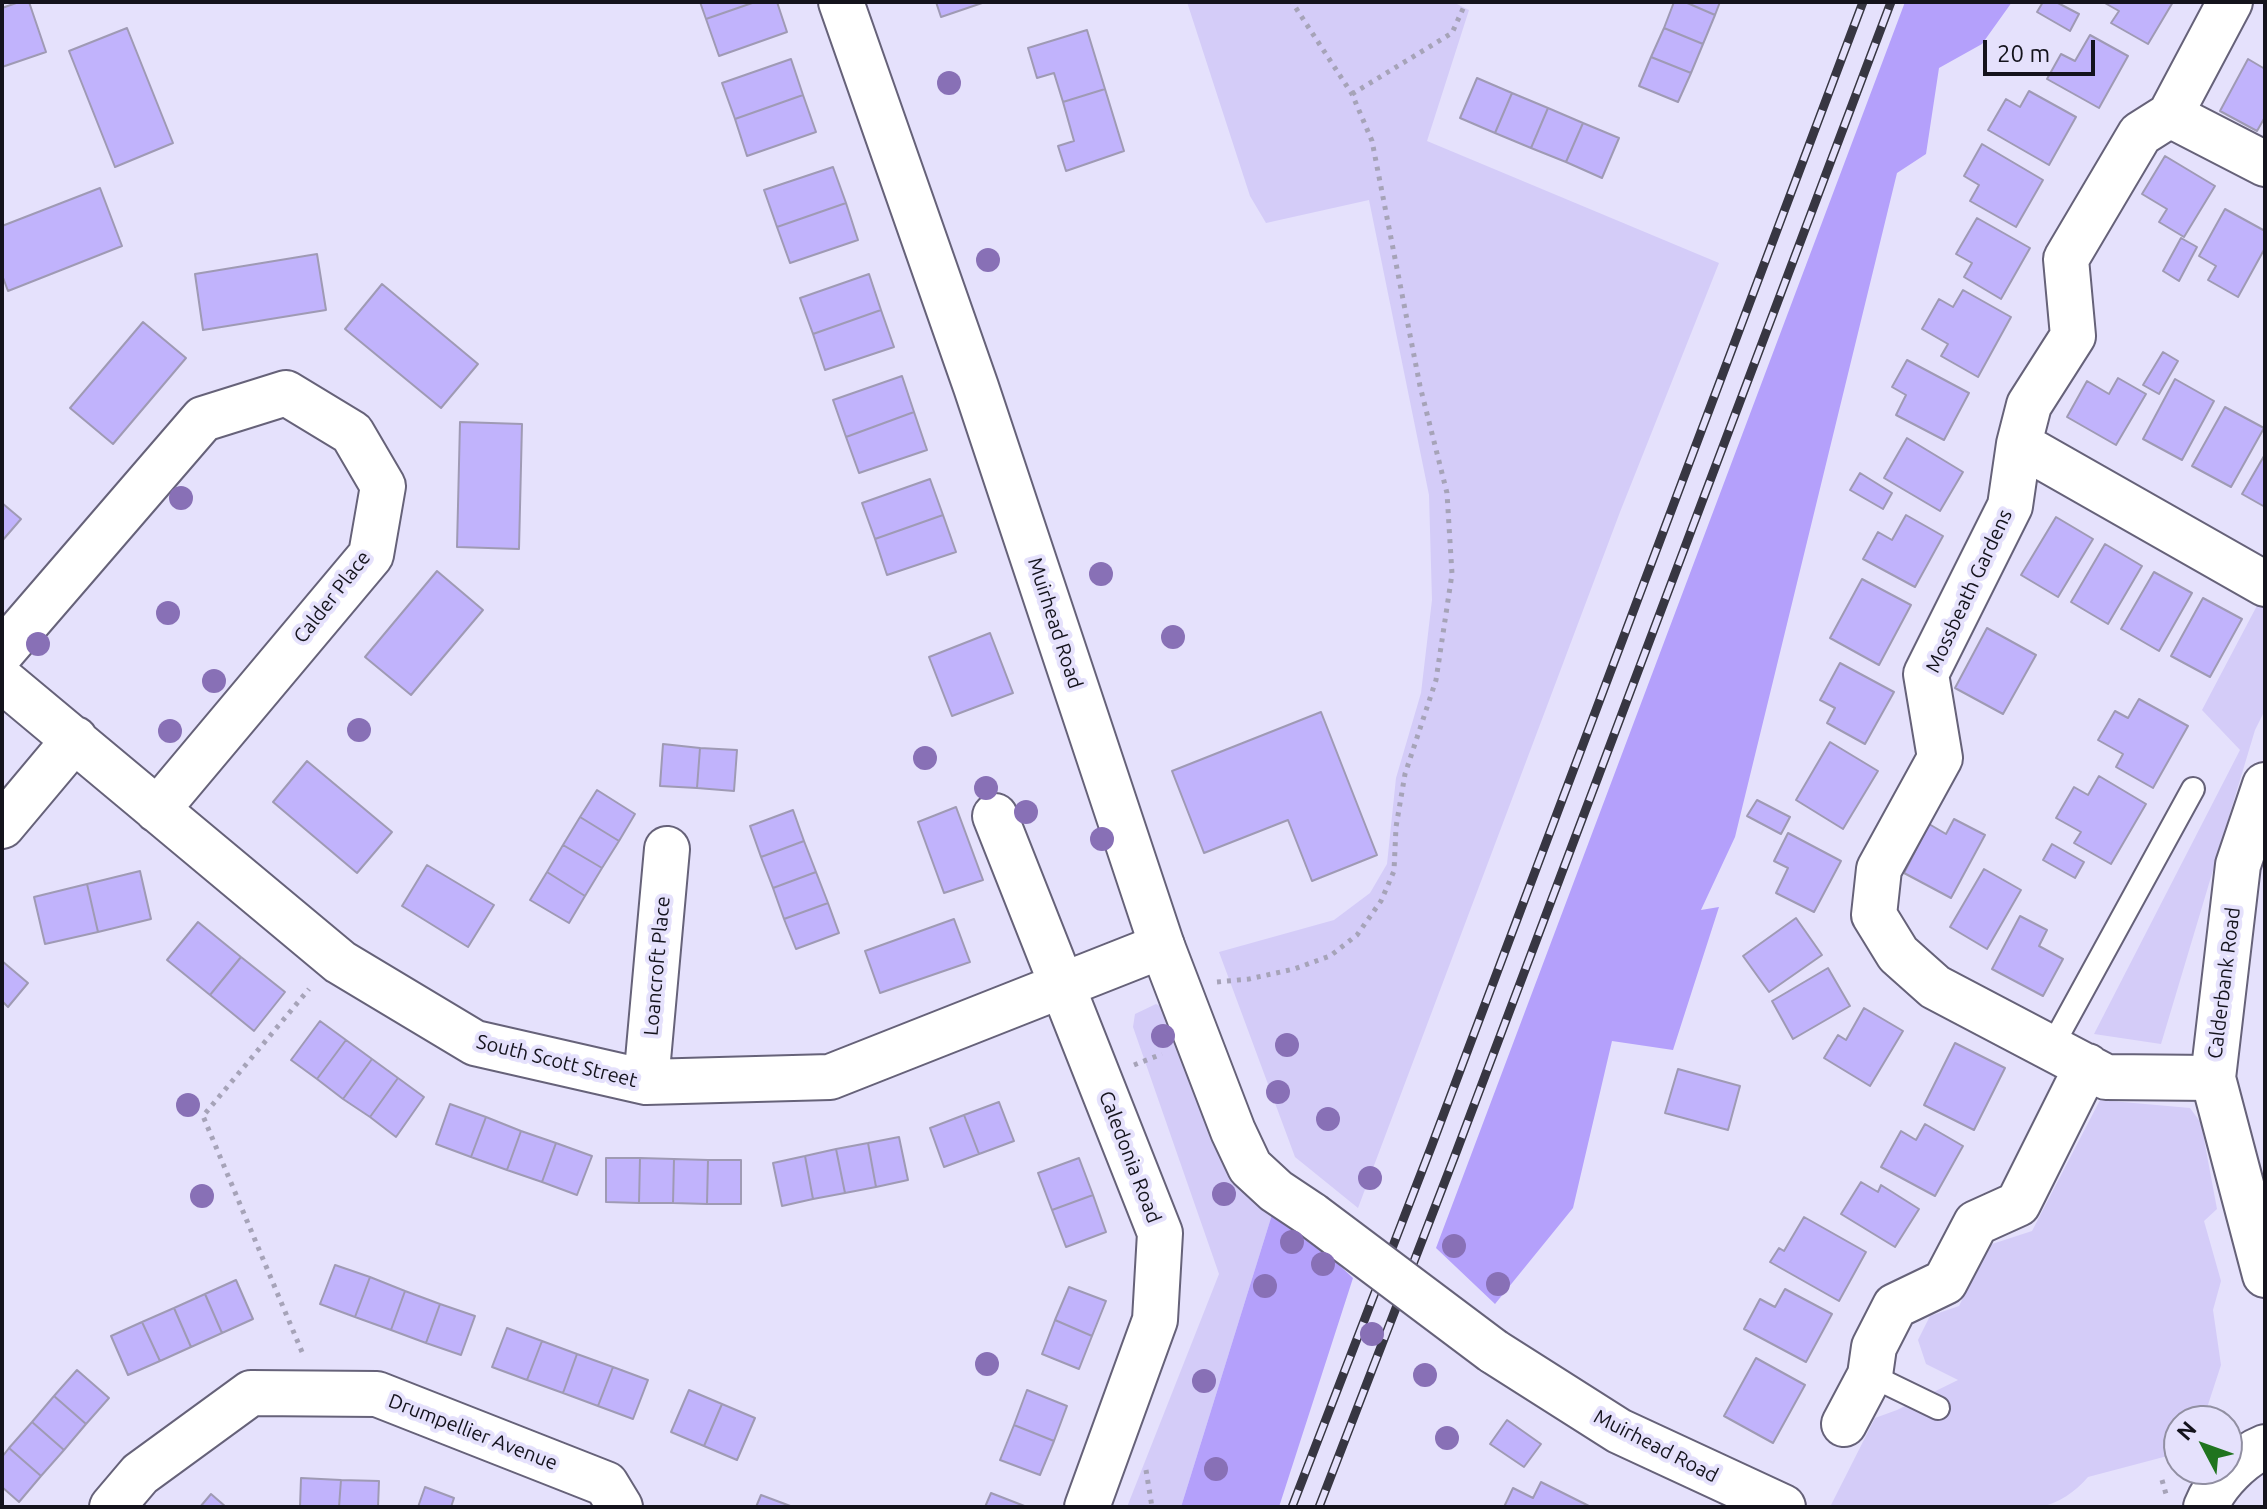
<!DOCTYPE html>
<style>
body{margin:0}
#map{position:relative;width:2267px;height:1509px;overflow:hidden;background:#e5e1fc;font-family:Ubuntu,sans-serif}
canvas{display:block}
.frame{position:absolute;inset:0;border:4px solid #14131c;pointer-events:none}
.north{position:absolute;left:2163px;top:1405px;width:80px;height:80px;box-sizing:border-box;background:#e5e1fc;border:2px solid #918fa2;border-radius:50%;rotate:311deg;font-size:22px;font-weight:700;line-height:32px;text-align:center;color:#14131c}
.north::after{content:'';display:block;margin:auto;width:28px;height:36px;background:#20741f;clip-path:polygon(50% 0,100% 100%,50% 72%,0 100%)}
.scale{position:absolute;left:1983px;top:40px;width:112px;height:36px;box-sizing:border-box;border:4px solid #14131c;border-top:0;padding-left:10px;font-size:24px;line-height:28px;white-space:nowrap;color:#14131c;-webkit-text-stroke:6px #e5e1fc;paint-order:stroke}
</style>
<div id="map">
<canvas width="2267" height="1509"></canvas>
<div class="frame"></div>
<div class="north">N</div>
<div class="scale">20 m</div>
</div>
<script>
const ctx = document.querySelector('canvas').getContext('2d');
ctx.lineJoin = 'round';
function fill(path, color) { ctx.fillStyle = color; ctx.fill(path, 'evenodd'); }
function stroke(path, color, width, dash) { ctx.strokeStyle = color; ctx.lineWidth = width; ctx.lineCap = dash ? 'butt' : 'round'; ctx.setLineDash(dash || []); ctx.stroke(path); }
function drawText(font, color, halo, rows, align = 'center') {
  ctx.font = font + ' Ubuntu,sans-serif'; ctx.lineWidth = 8; ctx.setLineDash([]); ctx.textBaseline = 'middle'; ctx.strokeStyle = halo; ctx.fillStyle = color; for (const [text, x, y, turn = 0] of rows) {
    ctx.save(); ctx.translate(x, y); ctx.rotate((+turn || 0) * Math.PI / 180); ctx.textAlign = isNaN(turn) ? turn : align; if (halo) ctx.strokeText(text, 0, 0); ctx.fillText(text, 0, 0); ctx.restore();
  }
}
fill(new Path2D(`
 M1187 2H1453L1469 10 1427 141 1719 263 1620 512 1358 1208 1295 1157 1219 952 1334 920 1370 893 1387 864 1396 778 1421 693 1432 600 1429 495 1369 200 1266 223 1250 196Z
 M2261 598 2265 600V710L2255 730 2161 1044 2094 1034 2240 750 2202 710Z
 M1156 1004 1174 1013 1169 1019 1183 1060 1275 1205 1181 1507H1127L1219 1274 1133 1027 1135 1014Z
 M2100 1100 2190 1108 2201 1123 2217 1209 2204 1221 2221 1281 2213 1310 2221 1365 2204 1417 2201 1421H2179V1449L2175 1454 2088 1477C2075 1492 2059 1503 2040 1507L1831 1505 1875 1418 1897 1410 1958 1380 1926 1364 1918 1340 1930 1316 1959 1306 1989 1245 2032 1231Z`), '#d4ccf8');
fill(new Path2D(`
 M1905 2H2012L1982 44 1939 68 1926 154 1897 173 1735 837 1701 910 1719 907 1673 1050 1612 1041 1573 1208 1495 1304 1436 1248Z
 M1275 1205 1353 1278 1279 1507H1181Z`), '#b4a0fb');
const building = new Path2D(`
 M19 2H29L46 52 2 67V8Z
 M700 2H755L706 19Z
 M755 2H777L787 32 719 56 706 19Z
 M936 2H985L941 17Z
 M1674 2H1685L1715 15 1703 44 1664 28Z
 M1685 2H1720L1715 15Z
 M2043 2H2056L2079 14 2070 31 2037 12Z
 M2103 2H2173L2148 44 2111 23 2119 11Z
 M127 28 173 143 115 167 69 51Z
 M1664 28 1703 44 1691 73 1651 57Z
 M1087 30 1105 89 1063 102 1054 73 1037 78 1028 48Z
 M2090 35 2128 56 2099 108 2047 79 2061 54 2075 61Z
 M1651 57 1691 73 1678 102 1639 86Z
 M791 59 803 95 735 119 722 83Z
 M2248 59 2265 69V117L2257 131 2220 111Z
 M1477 78 1512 93 1495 133 1460 118Z
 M1105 89 1124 151 1066 171 1058 146 1074 141 1063 102Z
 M2029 91 2076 117 2049 165 1988 130 2006 99 2020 107Z
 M1512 93 1548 108 1531 148 1495 133Z
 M803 95 816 132 747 156 735 119Z
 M1548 108 1583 123 1566 162 1531 148Z
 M1583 123 1619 138 1602 178 1566 162Z
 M1982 144 2043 180 2016 227 1970 201 1979 185 1964 176Z
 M2165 156 2215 186 2184 237 2159 222 2167 209 2142 194Z
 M833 167 846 203 777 227 764 190Z
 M100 188 122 246 8 291 2 275V226Z
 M846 203 858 240 790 263 777 227Z
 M2225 209 2265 231V248L2238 297 2208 280 2216 266 2199 256Z
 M1977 218 2030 248 2001 299 1964 277 1972 263 1956 254Z
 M2181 238 2197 247 2179 281 2163 271Z
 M317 254 326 310 203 330 195 274Z
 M869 274 881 310 813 334 800 298Z
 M382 284 478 364 441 408 345 329Z
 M1963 290 2011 317 1978 377 1941 356 1948 344 1922 329 1939 299 1953 307Z
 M881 310 894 347 825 370 813 334Z
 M143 322 186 358 113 444 70 408Z
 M2163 352 2178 361 2159 394 2143 385Z
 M1907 360 1969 393 1944 440 1896 415 1906 395 1892 387Z
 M902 376 914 412 846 437 833 400Z
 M2118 378 2146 394 2116 445 2067 417 2087 381 2109 394Z
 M2175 379 2214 401 2182 460 2143 439Z
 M2225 407 2264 428 2231 487 2192 466Z
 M914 412 927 450 859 473 846 437Z
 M460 422 522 424 519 549 457 547Z
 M1907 438 1963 472 1940 511 1884 478Z
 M2264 456 2265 457V507L2242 494Z
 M1860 473 1892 493 1883 509 1850 490Z
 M930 479 943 515 875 539 862 503Z
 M2 503 21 519 2 541Z
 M943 515 956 552 887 575 875 539Z
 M1906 515 1943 536 1915 587 1863 559 1878 532 1892 540Z
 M2056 517 2093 539 2058 597 2021 575Z
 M2105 544 2142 566 2108 624 2071 602Z
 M437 571 483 610 411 695 365 657Z
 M2154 572 2192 593 2159 651 2121 629Z
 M1862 579 1911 605 1879 665 1830 638Z
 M2203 598 2242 619 2210 677 2171 656Z
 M1987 628 2036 655 2003 714 1955 688Z
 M990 633 1013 693 952 716 929 657Z
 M1840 663 1894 692 1865 744 1827 723 1835 708 1820 700Z
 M2139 699 2188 726 2153 788 2116 767 2123 754 2098 740 2115 711 2128 718Z
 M1321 712 1377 855 1312 881 1288 820 1204 853 1172 771Z
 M1830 742 1878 771 1843 829 1796 800Z
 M663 744 700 748 697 788 660 786Z
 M700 748 737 750 734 791 697 788Z
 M307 761 392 832 357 873 273 802Z
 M2099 776 2146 804 2111 864 2074 843 2081 832 2056 818 2074 787 2088 795Z
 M597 790 635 814 619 841 580 817Z
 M1757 800 1790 817 1781 834 1747 816Z
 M956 807 983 880 944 893 918 822Z
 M793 810 804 841 761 857 750 826Z
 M580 817 619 841 602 868 563 845Z
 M1954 819 1985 835 1951 898 1904 873 1929 824 1946 834Z
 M1788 833 1841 861 1814 912 1776 893 1788 868 1774 861Z
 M804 841 816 872 773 888 761 857Z
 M2052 844 2084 862 2075 878 2043 860Z
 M563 845 602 868 585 896 547 872Z
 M427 865 494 905 468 947 402 906Z
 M1984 869 2021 890 1987 949 1950 927Z
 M140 871 151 919 98 932 87 884Z
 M547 872 585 896 569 923 530 900Z
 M816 872 828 903 784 919 773 888Z
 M87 884 98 932 45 944 34 897Z
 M828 903 839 933 796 949 784 919Z
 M2020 916 2047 930 2039 946 2063 959 2043 996 1992 969Z
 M1796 918 1822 955 1769 992 1743 956Z
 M954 919 970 962 880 993 865 951Z
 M198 922 241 957 210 995 167 960Z
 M241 957 285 992 254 1031 210 995Z
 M2 961 28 983 8 1007 2 1001Z
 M1828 968 1850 1006 1793 1039 1772 1001Z
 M1864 1008 1903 1031 1870 1086 1824 1058 1838 1035 1846 1040Z
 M320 1021 346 1040 317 1079 291 1060Z
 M346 1040 372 1059 343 1099 317 1079Z
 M1955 1043 2005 1068 1974 1130 1924 1105Z
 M372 1059 398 1078 370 1117 343 1099Z
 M1678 1069 1740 1086 1728 1130 1665 1113Z
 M398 1078 424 1097 396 1137 370 1117Z
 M999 1102 1014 1141 979 1154 964 1115Z
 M450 1104 486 1117 471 1157 436 1144Z
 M964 1115 979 1154 944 1167 930 1128Z
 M486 1117 521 1131 507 1170 471 1157Z
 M1925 1124 1963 1146 1935 1196 1881 1167 1901 1131 1916 1140Z
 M521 1131 556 1143 542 1182 507 1170Z
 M899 1137 908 1180 876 1187 868 1143Z
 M556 1143 592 1156 577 1195 542 1182Z
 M868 1143 876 1187 845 1193 836 1149Z
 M836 1149 845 1193 813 1199 805 1156Z
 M805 1156 813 1199 782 1206 773 1163Z
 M606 1158H640L639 1203 606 1202Z
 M640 1158 674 1159 673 1203H639Z
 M1079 1158 1093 1195 1052 1210 1038 1173Z
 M674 1159 708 1160 707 1204 673 1203Z
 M708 1160H741V1204H707Z
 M1861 1182 1878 1192 1881 1185 1919 1209 1895 1247 1841 1214Z
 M1093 1195 1106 1232 1066 1247 1052 1210Z
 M1804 1217 1866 1252 1839 1301 1770 1262 1779 1248 1784 1251Z
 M335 1265 370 1277 355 1317 320 1304Z
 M370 1277 405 1291 391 1330 355 1317Z
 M236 1280 253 1319 222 1333 205 1294Z
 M1069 1287 1106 1301 1092 1336 1055 1320Z
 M1785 1289 1832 1314 1806 1362 1744 1329 1760 1299 1775 1307Z
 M405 1291 440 1304 426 1343 391 1330Z
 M205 1294 222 1333 191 1347 174 1308Z
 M440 1304 475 1316 461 1355 426 1343Z
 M174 1308 191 1347 160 1361 142 1322Z
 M1055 1320 1092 1336 1079 1369 1042 1354Z
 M142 1322 160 1361 128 1375 111 1336Z
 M507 1328 542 1341 527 1380 492 1367Z
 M542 1341 577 1354 563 1393 527 1380Z
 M577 1354 613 1367 598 1406 563 1393Z
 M1756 1358 1805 1385 1773 1443 1724 1416Z
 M613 1367 648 1380 633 1419 598 1406Z
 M77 1370 109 1398 86 1424 54 1396Z
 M689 1390 722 1404 704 1446 671 1432Z
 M1027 1390 1067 1406 1054 1441 1014 1425Z
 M54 1396 86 1424 64 1450 32 1422Z
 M722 1404 755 1418 737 1460 704 1446Z
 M1507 1420 1541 1444 1524 1467 1490 1444Z
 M32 1422 64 1450 41 1476 9 1448Z
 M1014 1425 1054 1441 1040 1475 1000 1460Z
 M9 1448 41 1476 19 1502 2 1487V1457Z
 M301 1478 341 1480 339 1507H300Z
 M341 1480 379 1481 378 1507H339Z
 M1541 1482 1591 1507H1504L1513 1488 1533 1498Z
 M425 1487 454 1498 451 1507H418Z
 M991 1493 1027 1507H985Z
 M211 1494 226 1507H200Z
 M761 1495 793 1507H756Z`);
fill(building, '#c1b3fc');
stroke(building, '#9f9ab4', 2);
const service = new Path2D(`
 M2051 1048 2193 789
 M1870 1375 1938 1408`);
const minor = new Path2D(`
 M2170 115 2265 164
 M2019 444 2265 584
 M2 652 203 419 286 393 352 433 383 486 371 555 157 810
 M2 680 340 962 475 1043 646 1082 830 1077 1162 946
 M995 816 1160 1233 1155 1320 1087 1507
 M2 826 75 739
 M2213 1078 2106 1077 1935 987 1898 954 1874 915 1879 869 1940 758 1926 674 2010 506 2019 444 2029 405 2073 336 2066 259 2140 134 2170 115 2230 2
 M646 1082 667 849
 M1844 1424 1870 1375 1874 1347 1895 1306 1945 1282 1976 1223 2018 1204 2087 1066
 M112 1507 140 1474 251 1393 377 1394 606 1484 620 1507`);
const tertiary = new Path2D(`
 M841 2 976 387 1162 946 1233 1131 1250 1167 1276 1191 1312 1215
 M2265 785 2238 865 2213 1078 2265 1275
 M1493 1351 1619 1431 1783 1507
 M2206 1507C2215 1483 2242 1456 2265 1447`);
stroke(service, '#666279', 26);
stroke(minor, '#666279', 48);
stroke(tertiary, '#666279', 48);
stroke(new Path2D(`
 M1352 94 1452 33 1466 2
 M1217 982 1249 979 1294 969 1330 956 1357 935 1381 901 1394 871 1396 827 1405 774 1436 680 1452 574 1447 493 1420 386 1372 141 1352 94 1292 2
 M1134 1065 1162 1054
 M302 1352 203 1116 309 989
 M1146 1470 1152 1507
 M2162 1480 2166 1494`), '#a6a3b8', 5, [4, 6]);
stroke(service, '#fff', 22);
stroke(minor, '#fff', 44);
stroke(tertiary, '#fff', 44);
const rail = new Path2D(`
 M1292 1507 1432 1145 1863 2
 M1319 1507 1454 1158 1891 2`);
stroke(rail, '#373642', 9);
stroke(rail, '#e5e1fc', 6, [18]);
const tertiaryBridge = new Path2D(`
 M1312 1215 1493 1351`);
stroke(tertiaryBridge, '#666279', 48, []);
stroke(tertiaryBridge, '#fff', 44);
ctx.fillStyle = '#8870b6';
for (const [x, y] of [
 [949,83],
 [988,260],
 [181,498],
 [1101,574],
 [168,613],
 [1173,637],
 [38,644],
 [214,681],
 [359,730],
 [170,731],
 [925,758],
 [986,788],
 [1026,812],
 [1102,839],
 [1163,1036],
 [1287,1045],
 [1278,1092],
 [188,1105],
 [1328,1119],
 [1370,1178],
 [1224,1194],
 [202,1196],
 [1292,1242],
 [1454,1246],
 [1323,1264],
 [1498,1284],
 [1265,1286],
 [1372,1334],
 [987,1364],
 [1425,1375],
 [1204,1381],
 [1447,1438],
 [1216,1469]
]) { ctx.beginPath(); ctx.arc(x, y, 12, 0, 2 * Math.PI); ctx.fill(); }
drawText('20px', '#14131c', '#e5e1fc', [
 ["Mossbeath Gardens",1969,591,-65],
 ["Calder Place",332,597,-52],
 ["Muirhead Road",1055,623,72],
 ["Loancroft Place",657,966,-85],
 ["Calderbank Road",2224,983,-83],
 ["South Scott Street",557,1061,14],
 ["Caledonia Road",1130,1157,69],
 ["Drumpellier Avenue",473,1432,21],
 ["Muirhead Road",1656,1446,27]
]);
</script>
